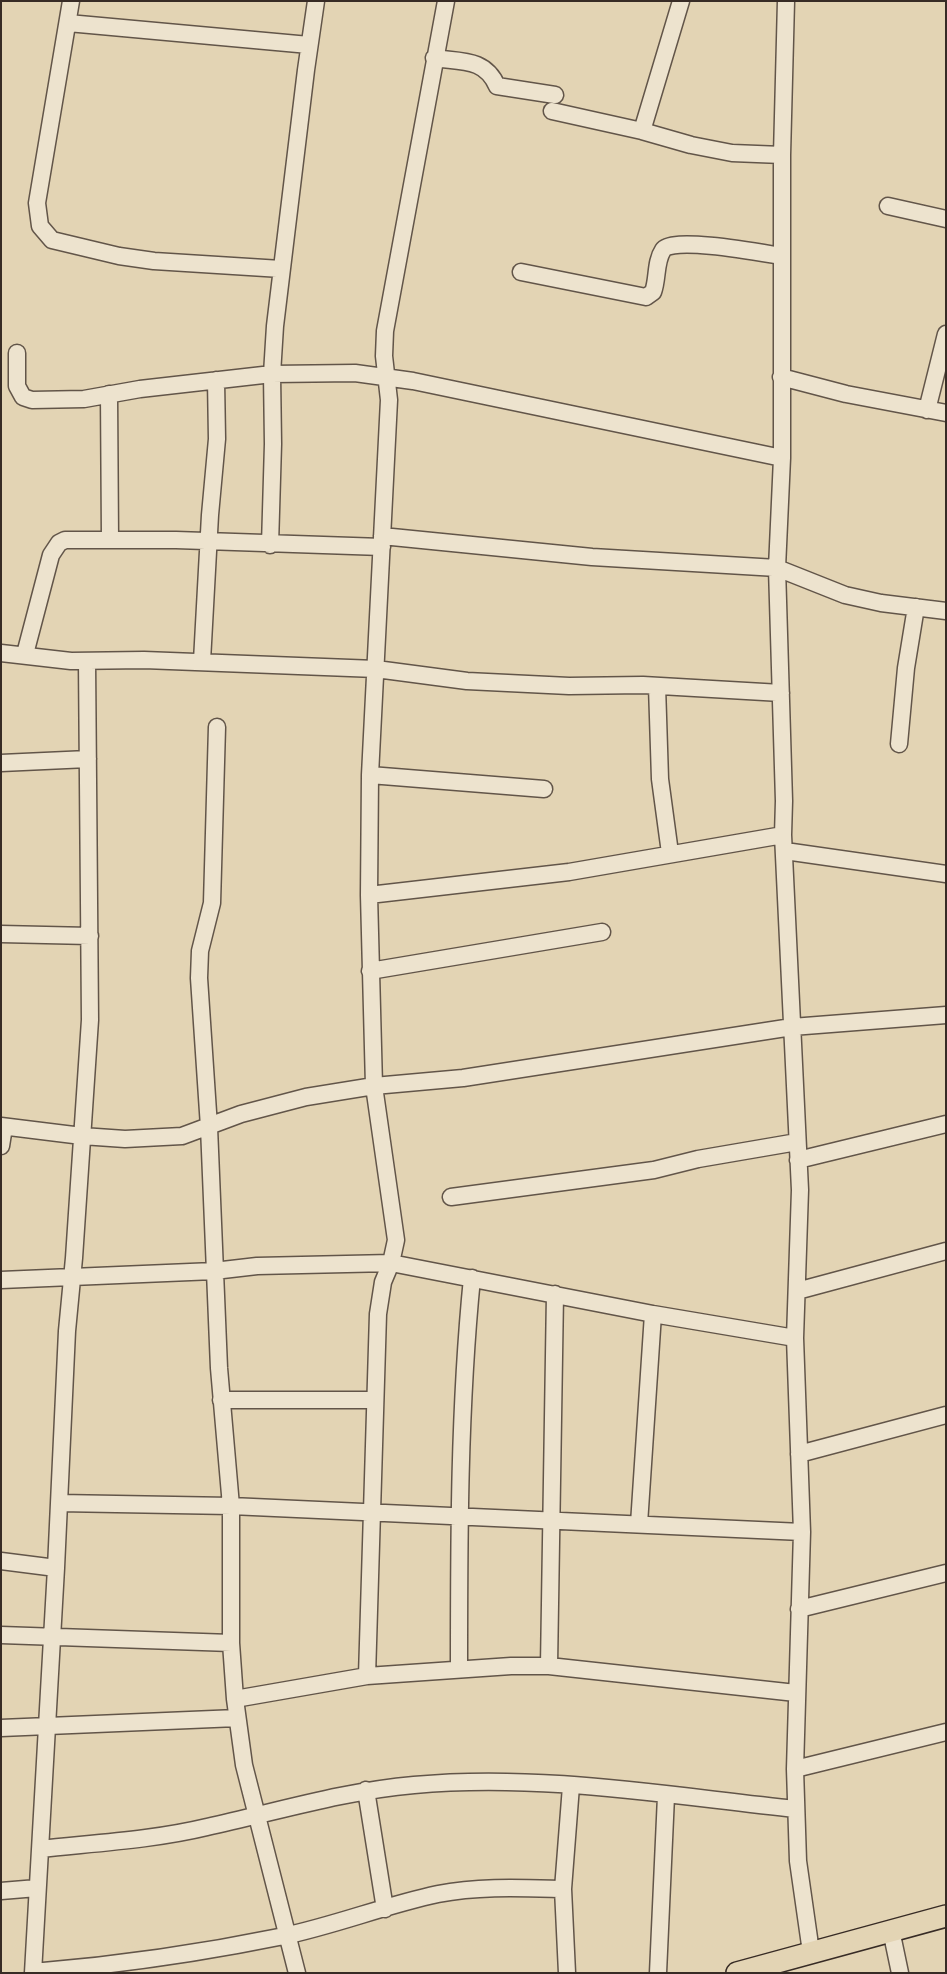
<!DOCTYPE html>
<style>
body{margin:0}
#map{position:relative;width:947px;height:1974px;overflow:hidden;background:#e3d4b4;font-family:"IM FELL French Canon",serif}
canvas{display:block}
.frame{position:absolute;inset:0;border:2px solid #372b25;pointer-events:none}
</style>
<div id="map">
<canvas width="947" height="1974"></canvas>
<div class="frame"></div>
</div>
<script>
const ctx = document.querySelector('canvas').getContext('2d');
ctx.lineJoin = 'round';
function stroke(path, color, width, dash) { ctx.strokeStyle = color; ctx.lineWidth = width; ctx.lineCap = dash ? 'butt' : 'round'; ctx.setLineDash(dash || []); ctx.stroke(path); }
const minor = new Path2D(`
 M71 1 37 203 40 226 52 240 119 256 154 261 281 269
 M786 1 782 155V458L777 568 784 801 783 835 800 1190 795 1338 802 1532 795 1769 798 1861 811 1952
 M68 23 309 45
 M434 58C461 62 485 58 497 86L555 95
 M552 111 642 131 691 145 732 153 782 155
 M642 131 681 1
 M888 206 946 219
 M521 272 646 297 653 292C658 279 655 262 663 250 672 236 762 253 781 256
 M17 353V386L23 397 32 400 84 399 140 389 272 374 355 373 413 381 782 458
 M781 377 846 394 946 413
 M109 394 110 539
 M927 410 946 334
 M382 536 592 557 777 568 845 595 881 603 946 611
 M270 545 273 444 272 374 275 326 306 70 316 1
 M1 653 71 661 144 660 376 669 467 681 569 686 643 685 781 693
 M25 654 51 555 59 543 65 540H176L382 547
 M202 661 210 515 217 439 216 380
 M657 686 660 779 670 853
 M217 727 212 903 200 951 199 978 209 1127 219 1368 231 1506V1643L235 1699 244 1765 297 1973
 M899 744 906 668 916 607
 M1 763 88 759
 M370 775 544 789
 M785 851 946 874
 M369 895 569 872 783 835
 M1 934 90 936
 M370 971 602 932
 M1 1126 82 1136 125 1139 182 1136 241 1114 306 1097 374 1086 463 1078 792 1027 946 1015
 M1 1146 4 1127
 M798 1160 946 1124
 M451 1197 654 1170 698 1159 797 1142
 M1 1280 214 1271 257 1266 391 1263 653 1314 795 1338
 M797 1291 946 1251
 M221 1400H375
 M799 1454 946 1415
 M59 1503 231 1506 802 1532
 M639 1524 653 1314
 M1 1561 56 1568
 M799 1609 946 1573
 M1 1635 231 1643
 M549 1666 555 1294
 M459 1669C459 1538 459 1409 472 1278
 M367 1676 378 1314 383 1282 391 1263 396 1240 374 1086 369 895 370 775 389 400 384 356 385 331 446 1
 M235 1699 367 1676 511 1666H549L796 1693
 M1 1728 237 1718
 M795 1769 946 1732
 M366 1790 385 1909
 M40 1849C95 1843 153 1840 207 1827 276 1812 344 1791 414 1785 540 1773 670 1796 796 1809
 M1 1891 37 1888
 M891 1930 900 1973
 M33 1972C118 1965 201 1953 284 1936 336 1925 386 1905 438 1894 479 1886 521 1888 563 1889
 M33 1973 56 1568 67 1331 74 1258 90 1020 87 661
 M567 1973 563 1889 571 1786
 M658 1973 666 1796`);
const major = new Path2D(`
 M737 1973 946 1916`);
stroke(minor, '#625549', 19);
stroke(major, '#372b25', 24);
stroke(minor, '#ede3ce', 16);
stroke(major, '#e3d4b4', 21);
</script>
